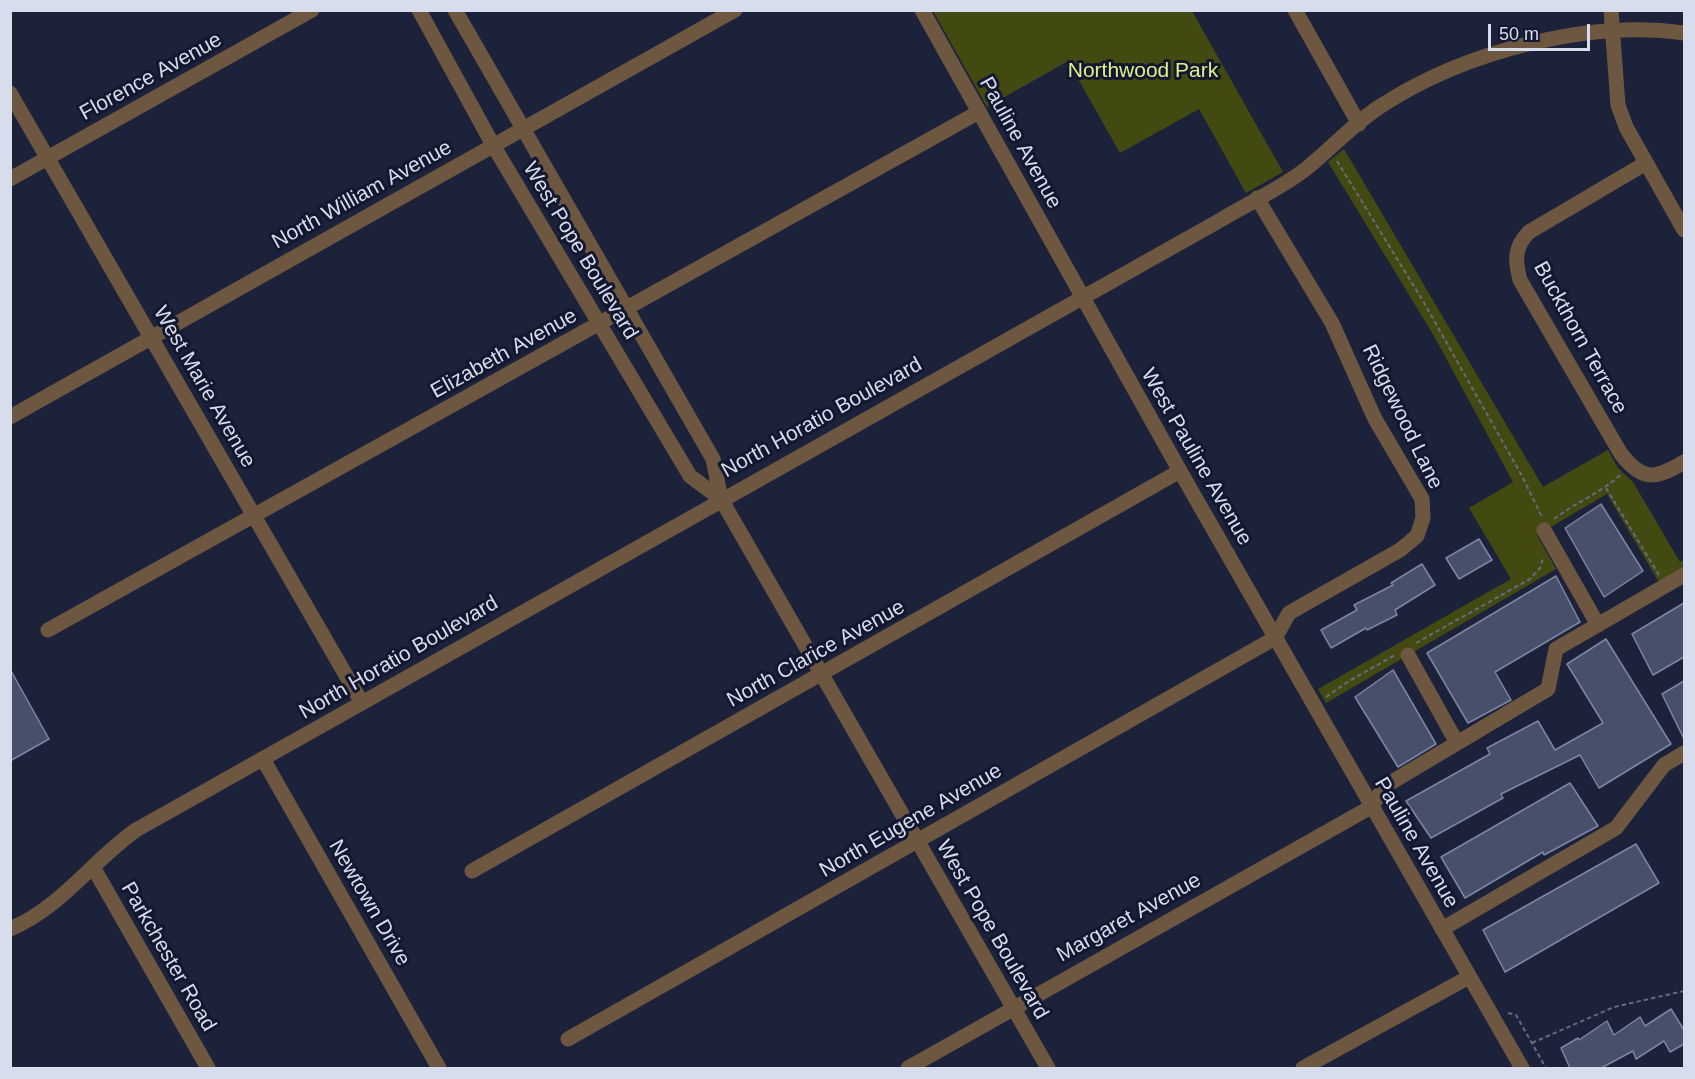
<!DOCTYPE html>
<style>
body{margin:0}
#map{position:relative;width:1695px;height:1079px;overflow:hidden;background:#1c223a;font-family:Arial,sans-serif}
canvas{display:block}
.frame{position:absolute;inset:0;border:12px solid #d7dded;pointer-events:none}
.scale{position:absolute;left:1488px;top:24px;width:102px;height:27px;box-sizing:border-box;border:3px solid #d7dded;border-top:0;padding-left:8px;font-size:18px;line-height:21px;white-space:nowrap;color:#d7dded;-webkit-text-stroke:4px #131830;paint-order:stroke}
</style>
<div id="map">
<canvas width="1695" height="1079"></canvas>
<div class="frame"></div>
<div class="scale">50 m</div>
</div>
<script>
const ctx = document.querySelector('canvas').getContext('2d');
ctx.lineJoin = 'round';
function fill(path, color) { ctx.fillStyle = color; ctx.fill(path, 'evenodd'); }
function stroke(path, color, width, dash) { ctx.strokeStyle = color; ctx.lineWidth = width; ctx.lineCap = dash ? 'butt' : 'round'; ctx.setLineDash(dash || []); ctx.stroke(path); }
function drawText(font, color, halo, rows, align = 'center') {
  ctx.font = font + ' Arial,sans-serif'; ctx.lineWidth = 6; ctx.setLineDash([]); ctx.textBaseline = 'middle'; ctx.strokeStyle = halo; ctx.fillStyle = color; for (const [text, x, y, turn = 0] of rows) {
    ctx.save(); ctx.translate(x, y); ctx.rotate((+turn || 0) * Math.PI / 180); ctx.textAlign = isNaN(turn) ? turn : align; if (halo) ctx.strokeText(text, 0, 0); ctx.fillText(text, 0, 0); ctx.restore();
  }
}
fill(new Path2D(`
 M933 11H1192L1283 172 1246 193 1199 109 1120 153 1068 61 987 107Z
 M1344 149 1543 487 1608 450 1618 468 1633 482 1680 562 1684 559V569L1660 584 1607 494 1537 535 1556 569 1326 703 1318 689 1511 579 1469 508 1513 482 1434 336 1328 162Z`), '#424a12');
const building = new Path2D(`
 M1601 504 1643 571 1604 597 1565 528Z
 M1479 539 1492 560 1459 579 1446 558Z
 M1422 564 1435 585 1395 610 1397 615 1367 630 1366 628 1331 648 1321 630 1357 610 1354 605 1393 585 1391 583Z
 M1556 576 1580 622 1495 672 1511 700 1468 723 1427 653Z
 M1684 603V657L1653 675 1632 634Z
 M1606 639 1671 744 1599 788 1580 755 1501 794 1503 798 1431 838 1406 801 1490 754 1487 748 1538 721 1555 750 1603 723 1567 664Z
 M10 669 49 739 10 761Z
 M1393 670 1436 744 1398 767 1355 697Z
 M1684 681V739L1662 694Z
 M1570 783 1598 826 1544 855 1543 852 1465 898 1441 857Z
 M1636 844 1659 883 1505 972 1483 930Z
 M1671 1009 1684 1030V1044L1670 1052 1664 1041 1636 1059 1633 1051 1601 1068H1570L1561 1048 1578 1038 1579 1040 1607 1021 1614 1035 1640 1017 1645 1026Z`);
fill(building, '#474f6a');
stroke(building, '#7d86a4', 1.5);
stroke(new Path2D(`
 M1337 161 1423 301 1522 476 1542 517
 M1606 488 1659 575
 M1554 519C1576 502 1601 493 1621 474
 M1416 643 1530 579 1540 568 1543 558
 M1326 697 1349 681 1395 655
 M1508 1013 1516 1015 1546 1068
 M1532 1043 1614 1007 1684 991`), '#656b80', 2, [4.5, 3]);
stroke(new Path2D(`
 M419 10 493 145 690 476 721 499
 M455 10 713 459 721 499 1048 1068
 M1295 10 1359 124
 M1611 10 1618 105 1626 127 1684 230
 M10 93 362 703
 M1646 163 1529 232C1514 247 1515 261 1520 280L1621 454C1643 482 1656 479 1684 462
 M10 179 312 10
 M10 417 735 10
 M1544 530 1598 625
 M48 630 979 112
 M1408 655 1457 743
 M263 759 439 1068
 M93 867 208 1068
 M472 871 1180 471
 M10 929C62 907 92 861 136 830L1217 222C1246 204 1281 189 1307 168 1333 147 1356 121 1384 104 1465 52 1589 19 1684 33
 M1442 929 1616 828 1664 765 1684 753
 M568 1039 1275 638 1289 613 1400 550 1417 536 1423 518 1422 499 1375 419 1332 323 1257 198
 M908 1068 1371 807 1385 786 1548 689 1556 649 1684 575
 M1303 1068 1469 977`), '#6d5741', 15);
stroke(new Path2D(`
 M922 10 1180 471 1522 1068`), '#6d5741', 15);
drawText('21px', '#ddef88', '#131830', [
 ["Northwood Park",1143,71]
]);
drawText('21px', '#d7dded', '#131830', [
 ["Florence Avenue",151,77,-29],
 ["Pauline Avenue",1020,143,61],
 ["North William Avenue",362,195,-29],
 ["West Pope Boulevard",580,251,59],
 ["Buckthorn Terrace",1580,338,61],
 ["Elizabeth Avenue",504,354,-29],
 ["West Marie Avenue",204,387,60],
 ["Ridgewood Lane",1402,417,64],
 ["North Horatio Boulevard",822,418,-29],
 ["West Pauline Avenue",1196,457,60],
 ["North Clarice Avenue",816,654,-29],
 ["North Horatio Boulevard",399,658,-30],
 ["North Eugene Avenue",911,821,-30],
 ["Pauline Avenue",1416,843,60],
 ["Newtown Drive",369,903,60],
 ["Margaret Avenue",1129,918,-29],
 ["West Pope Boulevard",992,930,60],
 ["Parkchester Road",168,957,60]
]);
</script>
